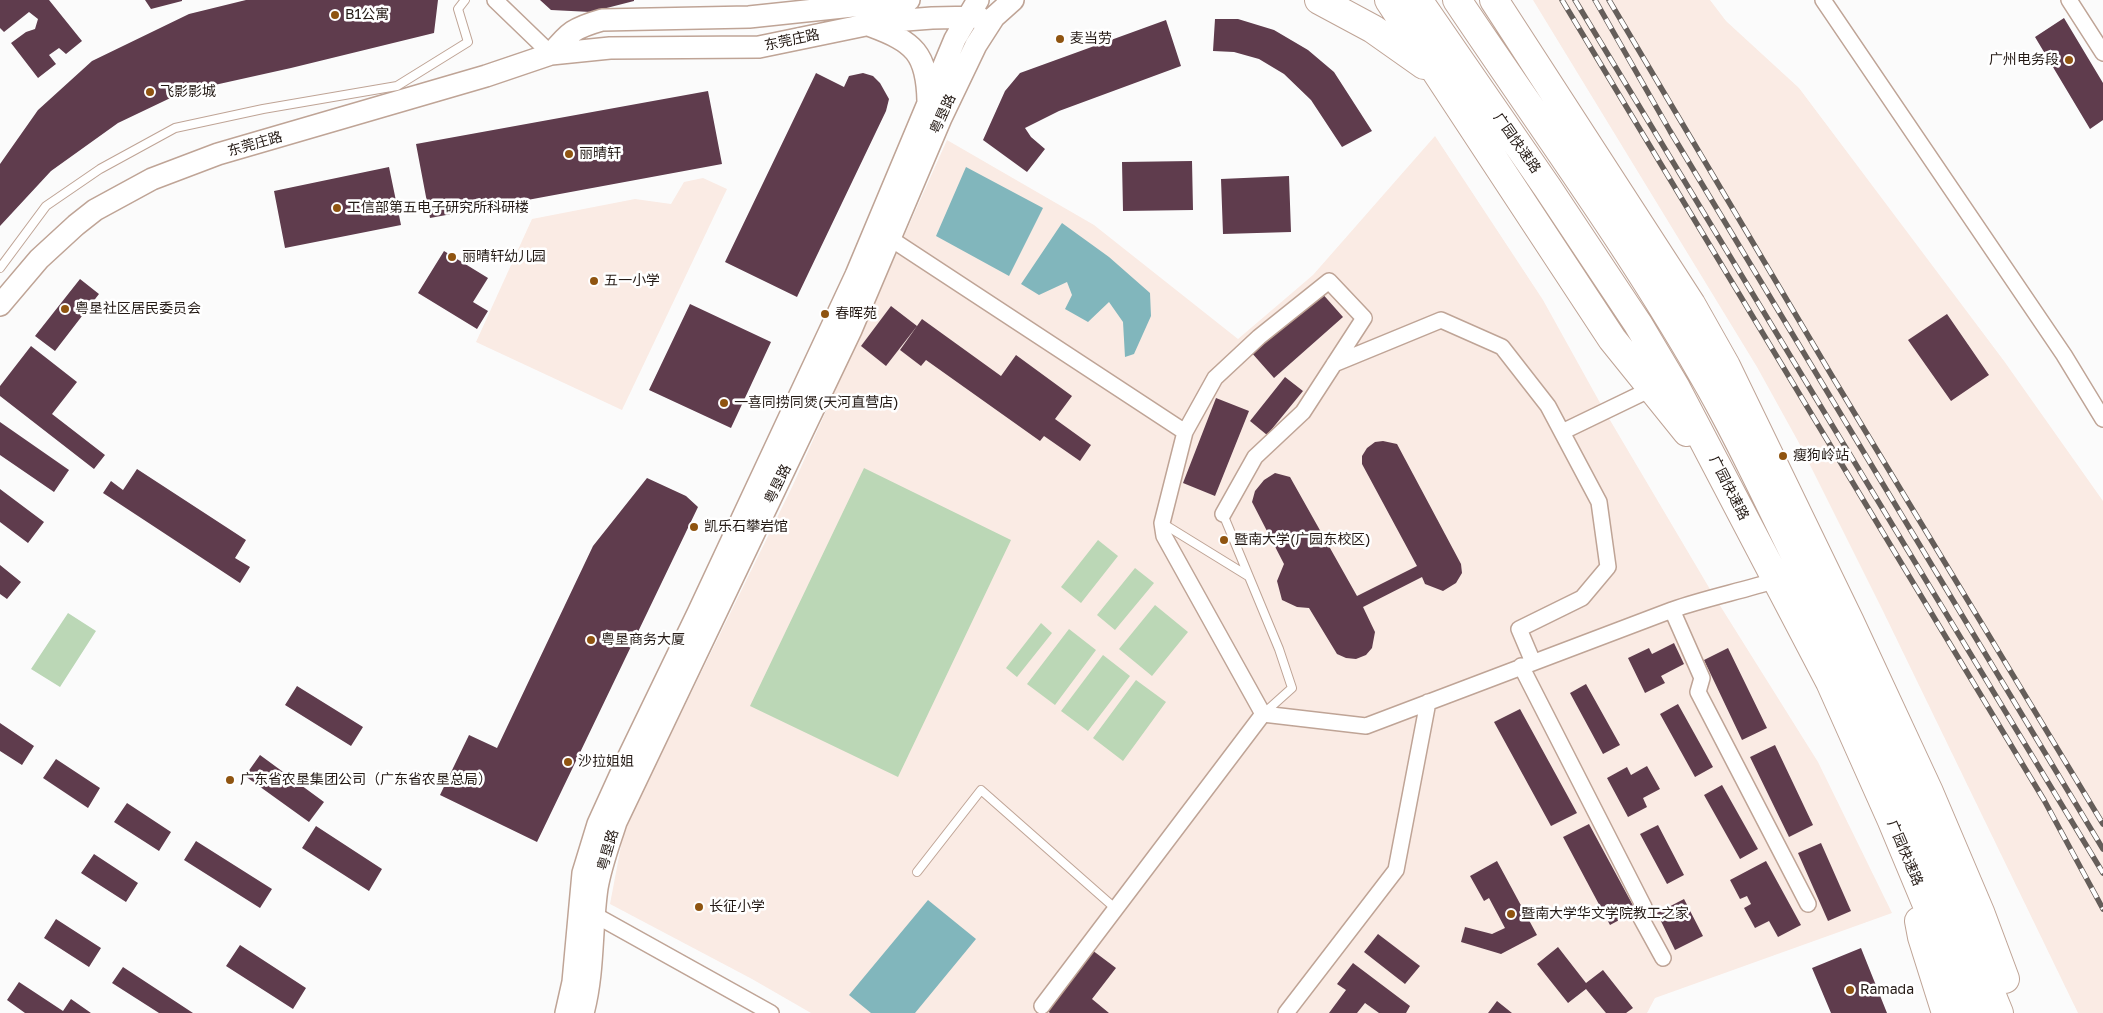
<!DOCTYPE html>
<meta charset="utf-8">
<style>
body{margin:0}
canvas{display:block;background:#fbfbfb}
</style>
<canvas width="2103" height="1013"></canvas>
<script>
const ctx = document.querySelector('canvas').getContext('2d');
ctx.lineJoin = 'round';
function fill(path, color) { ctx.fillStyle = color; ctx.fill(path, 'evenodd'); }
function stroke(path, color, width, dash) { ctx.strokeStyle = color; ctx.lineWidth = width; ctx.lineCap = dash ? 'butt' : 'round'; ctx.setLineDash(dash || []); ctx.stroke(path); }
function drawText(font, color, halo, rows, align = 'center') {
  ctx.font = font + ' "Golos Text","Noto Sans SC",sans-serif'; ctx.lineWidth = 5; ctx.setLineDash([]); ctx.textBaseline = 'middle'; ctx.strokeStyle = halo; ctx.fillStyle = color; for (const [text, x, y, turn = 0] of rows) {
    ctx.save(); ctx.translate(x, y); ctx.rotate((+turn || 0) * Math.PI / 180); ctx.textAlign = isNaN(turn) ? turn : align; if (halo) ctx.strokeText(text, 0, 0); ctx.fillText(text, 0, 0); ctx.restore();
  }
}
fill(new Path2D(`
 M1533 0H1710L1726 21 1799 88 2004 361 2103 501V1013H2078L1883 611 1799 443 1757 367Z
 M1435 136 1543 300 1604 410 1714 596 1818 762 1892 913 1655 998 1647 1013H811L752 979 610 904 624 830 793 485 947 140 1094 225 1238 339 1313 275Z
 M703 178 727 189 622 410 476 342 532 219 635 199 671 204 684 182Z`), '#faebe4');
fill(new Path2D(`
 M864 468 1011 540 898 777 750 706Z
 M1098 540 1118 556 1081 603 1061 587Z
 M1135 568 1154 583 1115 630 1097 615Z
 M1155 605 1188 632 1152 676 1119 649Z
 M68 613 96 631 60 687 31 669Z
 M1041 623 1052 633 1017 677 1006 668Z
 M1069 629 1096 650 1055 705 1027 684Z
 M1103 655 1130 676 1088 731 1061 711Z
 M1136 680 1166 702 1123 761 1093 738Z`), '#bbd7b6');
fill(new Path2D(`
 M966 167 1043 208 1009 276 936 236Z
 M1062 223 1109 257 1150 293 1151 316 1134 354 1125 357 1123 322 1109 302 1088 322 1065 309 1072 295 1067 282 1039 295 1021 284Z
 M928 900 976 939 915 1013H871L849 995Z`), '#81b6bc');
fill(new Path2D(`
 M0 0H49L82 41 66 54 59 48 49 55 56 64 38 78 11 43 26 32 35 29 38 19 29 12 4 32 0 28Z
 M145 0H182V1L151 9Z
 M246 0H438L434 33 291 68 183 92 118 123 51 171 0 226V164L38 110 92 61 189 14Z
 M540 0H634V1L591 12 551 10Z
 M2064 18 2103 83V120L2090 129 2035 37Z
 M1215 19H1238L1274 30 1308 50 1334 72 1372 131 1342 147 1311 100 1284 74 1259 59 1234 52 1213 51Z
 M1166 20 1181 66 1059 111 1025 128 1031 137 1045 149 1027 172 983 140 1005 91 1020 73Z
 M816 73 844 87 849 76 863 73 873 76 880 83 889 99 886 111 797 297 725 262Z
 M708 91 722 164 430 218 416 144Z
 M1192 161 1193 210 1123 211 1122 162Z
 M389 167 401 225 285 248 274 191Z
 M1289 176 1291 232 1223 234 1221 179Z
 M444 251 488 278 473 302 488 311 477 329 418 293Z
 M80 279 99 294 55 351 35 336Z
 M1320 291 1343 317 1274 378 1251 352Z
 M690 304 771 342 731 428 649 390Z
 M891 306 917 326 886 366 861 346Z
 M1947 314 1989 375 1951 401 1908 340Z
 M922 319 1001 376 1016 355 1072 396 1055 419 1091 445 1080 461 1044 436 1040 441 926 360 921 366 900 350Z
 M31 346 77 382 52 414 105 455 94 469 0 396V386Z
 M1285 377 1303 391 1267 435 1250 421Z
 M1216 398 1249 411 1215 496 1183 483Z
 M0 422 69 470 54 492 0 455Z
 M1383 441 1397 444 1461 564 1462 573 1456 583 1443 591 1425 584 1422 577 1363 607 1375 632 1372 648 1366 655 1356 659 1346 658 1337 654 1309 608 1297 607 1282 600 1277 581 1284 564 1252 502 1255 491 1264 480 1275 473 1290 477 1357 596 1417 566 1362 464V456L1367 448 1375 442Z
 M137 469 246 540 235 558 250 567 240 583 103 493 111 481 123 490Z
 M647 478 686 496 698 507 537 842 440 795 469 735 497 748 593 546Z
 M0 489 44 522 28 543 0 522Z
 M0 565 21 582 7 599 0 594Z
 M1674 643 1684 664 1661 676 1665 683 1645 693 1628 658 1649 648 1652 654Z
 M1728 648 1767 728 1742 740 1704 660Z
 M1586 684 1620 745 1603 754 1570 693Z
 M297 686 363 727 351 746 285 705Z
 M1678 704 1713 767 1695 777 1660 714Z
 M1520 709 1577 813 1551 826 1494 722Z
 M0 723 34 746 22 765 0 751Z
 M1775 745 1813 825 1789 837 1750 757Z
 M260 755 324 802 309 822 245 776Z
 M56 759 100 788 88 808 43 778Z
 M1647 766 1660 789 1643 798 1647 807 1628 817 1607 778 1627 767 1631 775Z
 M1722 785 1758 849 1740 859 1704 795Z
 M127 803 171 832 159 851 114 822Z
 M1589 824 1636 911 1610 925 1563 837Z
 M1658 825 1684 875 1667 884 1640 834Z
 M316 826 382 869 369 891 302 848Z
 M196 841 272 889 260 908 184 860Z
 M1821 843 1851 911 1828 921 1798 853Z
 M94 854 138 883 126 902 81 873Z
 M1497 861 1537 935 1501 954 1461 942 1465 927 1492 934 1505 928 1489 898 1484 901 1470 876Z
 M1766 861 1801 925 1778 937 1769 921 1755 928 1744 908 1751 904 1747 896 1740 899 1730 880Z
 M1684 899 1703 936 1675 950 1657 913Z
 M56 919 101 948 89 967 44 938Z
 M1378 934 1420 966 1405 984 1364 952Z
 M240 945 306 988 293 1009 226 966Z
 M1558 947 1586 983 1603 970 1633 1008 1626 1013H1606L1586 989 1568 1003 1537 964Z
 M1861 948 1887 1013H1831L1812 968Z
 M1092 950 1116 968 1092 999 1109 1013H1050L1046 1010Z
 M1353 963 1410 1006 1406 1013H1379L1365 1003 1357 1013H1329L1346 990 1337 984Z
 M123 967 193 1013H159L112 983Z
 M19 982 63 1011 71 999 91 1013H25L7 1000Z
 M1497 1001 1512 1013H1488Z`), '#5f3c4d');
const lane = new Path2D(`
 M0 268 46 206 100 169 175 128 263 109 397 86 468 42 458 9 465 0
 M1223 514 1279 649 1292 688 1263 714
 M1162 523 1248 576
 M917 872 981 790 1116 909`);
const street = new Path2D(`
 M495 0 551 54
 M1823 0 2064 355 2103 419
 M2069 0 2103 53
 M891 239 1185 432 1162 523 1164 536 1263 714 1042 1006
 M1334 364 1441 320 1502 347 1548 406 1599 502 1608 567 1582 598 1519 629 1533 662
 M1185 432 1215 378 1259 337 1329 281 1364 318 1303 412 1255 457 1223 514
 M1562 432 1651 389
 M1672 610 1702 678 1698 692 1808 904
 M1521 666 1644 907 1641 918 1663 958
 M1263 714 1366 726 1672 610C1706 598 1742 591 1776 580
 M595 915 771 1013
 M1286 1013 1396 870 1428 702`);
const secondary = new Path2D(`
 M871 26C914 42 927 53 928 101
 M551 54C569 32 574 28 602 20L749 17 909 0
 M0 305 39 259 76 225 95 210 152 179 218 154 486 76 551 54 610 48 759 47 880 22 932 18 979 17
 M566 1013 573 982 583 873 598 824 628 758 698 613 856 275 955 39 978 0
 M583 1013C594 972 591 930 597 888 601 865 609 844 616 822L851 330 941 118 976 45 994 17 1013 0`);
const highway = new Path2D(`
 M1319 0 1373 29 1424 65
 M1389 0 1612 339 1687 432
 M1418 0 1547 187 1638 324 1676 388 1830 682 1892 821 1972 1013
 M1457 0C1540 124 1628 244 1702 373 1739 436 1769 503 1802 569 1873 715 1938 862 1999 1013
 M1494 0 1691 304 1726 366 1850 622 1929 792 1980 912 2005 979
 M1919 921 1922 937 1946 1013`);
stroke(lane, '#bfa496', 10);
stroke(street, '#bfa496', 18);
stroke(secondary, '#bfa496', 24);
stroke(highway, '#bfa496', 30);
stroke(lane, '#fff', 8);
stroke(street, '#fff', 15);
stroke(secondary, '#fff', 21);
stroke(highway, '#fff', 28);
const rail = new Path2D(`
 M1562 0 2044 800 2103 909
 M1575 0 2103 873
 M1595 0 1670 131 2103 849
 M1609 0 1832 376 2103 824`);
stroke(rail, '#655e5a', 5.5);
stroke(rail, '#fff', 4, [11]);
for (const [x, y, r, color] of [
 [335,15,5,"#8f5410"],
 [1060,39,5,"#8f5410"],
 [2069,60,5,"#8f5410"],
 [150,92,5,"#8f5410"],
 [569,154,5,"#8f5410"],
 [337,208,5,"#8f5410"],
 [452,257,5,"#8f5410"],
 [594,281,5,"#8f5410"],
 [65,309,5,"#8f5410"],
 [825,314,5,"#8f5410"],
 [724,403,5,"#8f5410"],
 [1783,456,5,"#8f5410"],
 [694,527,5,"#8f5410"],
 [1224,540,5,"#8f5410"],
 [591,640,5,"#8f5410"],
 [568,762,5,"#8f5410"],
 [230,780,5,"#8f5410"],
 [699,907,5,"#8f5410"],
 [1511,914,5,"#8f5410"],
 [1850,990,5,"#8f5410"]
]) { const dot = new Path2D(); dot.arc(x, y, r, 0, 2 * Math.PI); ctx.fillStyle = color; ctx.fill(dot); stroke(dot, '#fff', 2); }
drawText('14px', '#241a15', '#fff', [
 ["B1公寓",345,15],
 ["麦当劳",1070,39],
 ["广州电务段",2059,60,"right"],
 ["飞影影城",160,92],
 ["丽晴轩",579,154],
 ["工信部第五电子研究所科研楼",347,208],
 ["丽晴轩幼儿园",462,257],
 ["五一小学",604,281],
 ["粤垦社区居民委员会",75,309],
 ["春晖苑",835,314],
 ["一喜同捞同煲(天河直营店)",734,403],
 ["瘦狗岭站",1793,456],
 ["凯乐石攀岩馆",704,527],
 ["暨南大学(广园东校区)",1234,540],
 ["粤垦商务大厦",601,640],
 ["沙拉姐姐",578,762],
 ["广东省农垦集团公司（广东省农垦总局）",240,780],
 ["长征小学",709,907],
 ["暨南大学华文学院教工之家",1521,914],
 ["Ramada",1860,990]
], 'left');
drawText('14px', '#241a15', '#fff', [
 ["东莞庄路",792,40,-12],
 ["粤垦路",943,114,-66],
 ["广园快速路",1517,143,55],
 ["东莞庄路",255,144,-16],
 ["粤垦路",778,484,-64],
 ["广园快速路",1729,488,63],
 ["粤垦路",608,850,-74],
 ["广园快速路",1905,853,67]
]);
</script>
